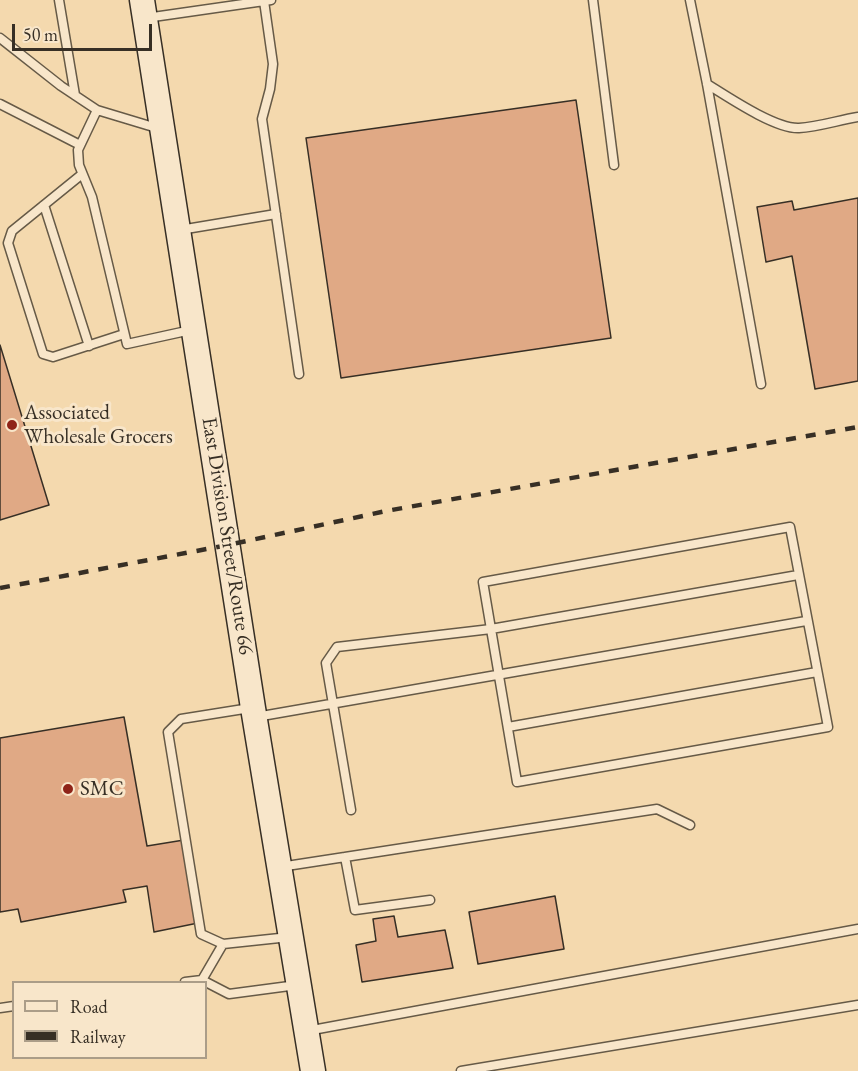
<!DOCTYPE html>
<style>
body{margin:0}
#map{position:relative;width:858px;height:1071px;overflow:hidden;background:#f4d9ae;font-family:"EB Garamond",serif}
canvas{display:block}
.legend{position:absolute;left:12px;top:981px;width:195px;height:78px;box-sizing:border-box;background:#f8e6ca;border:2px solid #ab9d88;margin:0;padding:8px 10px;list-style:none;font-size:18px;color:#372f25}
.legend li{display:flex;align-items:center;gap:12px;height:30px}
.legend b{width:30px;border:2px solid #ab9d88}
.scale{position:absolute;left:12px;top:24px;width:140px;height:27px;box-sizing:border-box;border:3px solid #372f25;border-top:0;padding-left:8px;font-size:18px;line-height:21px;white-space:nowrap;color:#372f25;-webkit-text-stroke:4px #f8e6ca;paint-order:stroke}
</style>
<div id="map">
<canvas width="858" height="1071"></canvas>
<ul class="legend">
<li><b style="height:8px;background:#f8e6ca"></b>Road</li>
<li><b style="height:8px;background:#372f25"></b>Railway</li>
</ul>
<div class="scale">50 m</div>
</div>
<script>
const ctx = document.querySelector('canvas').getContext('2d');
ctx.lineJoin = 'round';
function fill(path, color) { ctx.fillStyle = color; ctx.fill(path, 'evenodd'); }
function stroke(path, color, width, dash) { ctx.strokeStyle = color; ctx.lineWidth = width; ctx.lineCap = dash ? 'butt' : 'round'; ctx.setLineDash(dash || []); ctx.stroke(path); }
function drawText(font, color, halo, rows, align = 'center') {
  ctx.font = font + ' "EB Garamond",serif'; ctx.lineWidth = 6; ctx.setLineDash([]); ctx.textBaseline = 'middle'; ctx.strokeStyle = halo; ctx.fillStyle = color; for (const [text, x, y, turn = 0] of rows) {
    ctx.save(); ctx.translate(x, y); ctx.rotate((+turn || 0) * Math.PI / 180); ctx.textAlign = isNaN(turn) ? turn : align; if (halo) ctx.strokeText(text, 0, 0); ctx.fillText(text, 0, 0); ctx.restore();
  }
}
const building = new Path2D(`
 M576 100 611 338 341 378 306 138Z
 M858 198V381L815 389 792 256 766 262 757 207 792 201 794 210Z
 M0 345 49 505 0 520Z
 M124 717 147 846 184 840 198 923 154 932 147 886 123 890 126 902 21 922 18 909 0 912V738Z
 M555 896 564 949 478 964 469 912Z
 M394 916 398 937 445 930 453 968 362 982 356 945 376 941 373 919Z`);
fill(building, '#e0a985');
stroke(building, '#372f25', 1.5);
const service = new Path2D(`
 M59 0 75 95
 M593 0 614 165
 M690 0 707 84 761 384
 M264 1 273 64 270 89 262 119 299 374
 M146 18 271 0
 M0 38 61 86 97 110 160 129
 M707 84C728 97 775 129 799 128 818 127 839 120 858 117
 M0 104 80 145
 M97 110 78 150 79 165 92 197 127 344 191 330
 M81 175 12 231 8 243 43 354 53 357 124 334
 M44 205 89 346
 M180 230 276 214
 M790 527 828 727 517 782 483 582Z
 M250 708 181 719 168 732 201 934 223 944 289 937
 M256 717 806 621
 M508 727 817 672
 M351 810 326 663 337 647 491 629 798 575
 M345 857 355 910 430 900
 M280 867 657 809 690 825
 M202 980 223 944
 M185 982 202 980 229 994 297 985
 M0 1008 14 1006
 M307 1031 858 929
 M461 1071 858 1005`);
const secondary = new Path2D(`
 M142 0 253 708 313 1071`);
stroke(service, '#665a47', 11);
stroke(secondary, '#372f25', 27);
stroke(service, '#f8e6ca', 8);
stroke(secondary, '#f8e6ca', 24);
stroke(new Path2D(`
 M0 588 228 545 386 511 858 427`), '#372f25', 4.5, [10, 10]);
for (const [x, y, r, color] of [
 [12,425,6,"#8f2418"],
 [68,789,6,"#8f2418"]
]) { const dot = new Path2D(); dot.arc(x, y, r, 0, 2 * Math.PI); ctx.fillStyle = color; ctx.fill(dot); stroke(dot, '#f8e6ca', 2); }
drawText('21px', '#372f25', '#f8e6ca', [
 ["Associated",24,413],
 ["Wholesale Grocers",24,437],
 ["SMC",80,789]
], 'left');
drawText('21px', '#372f25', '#f8e6ca', [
 ["East Division Street/Route 66",227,536,81]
]);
</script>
